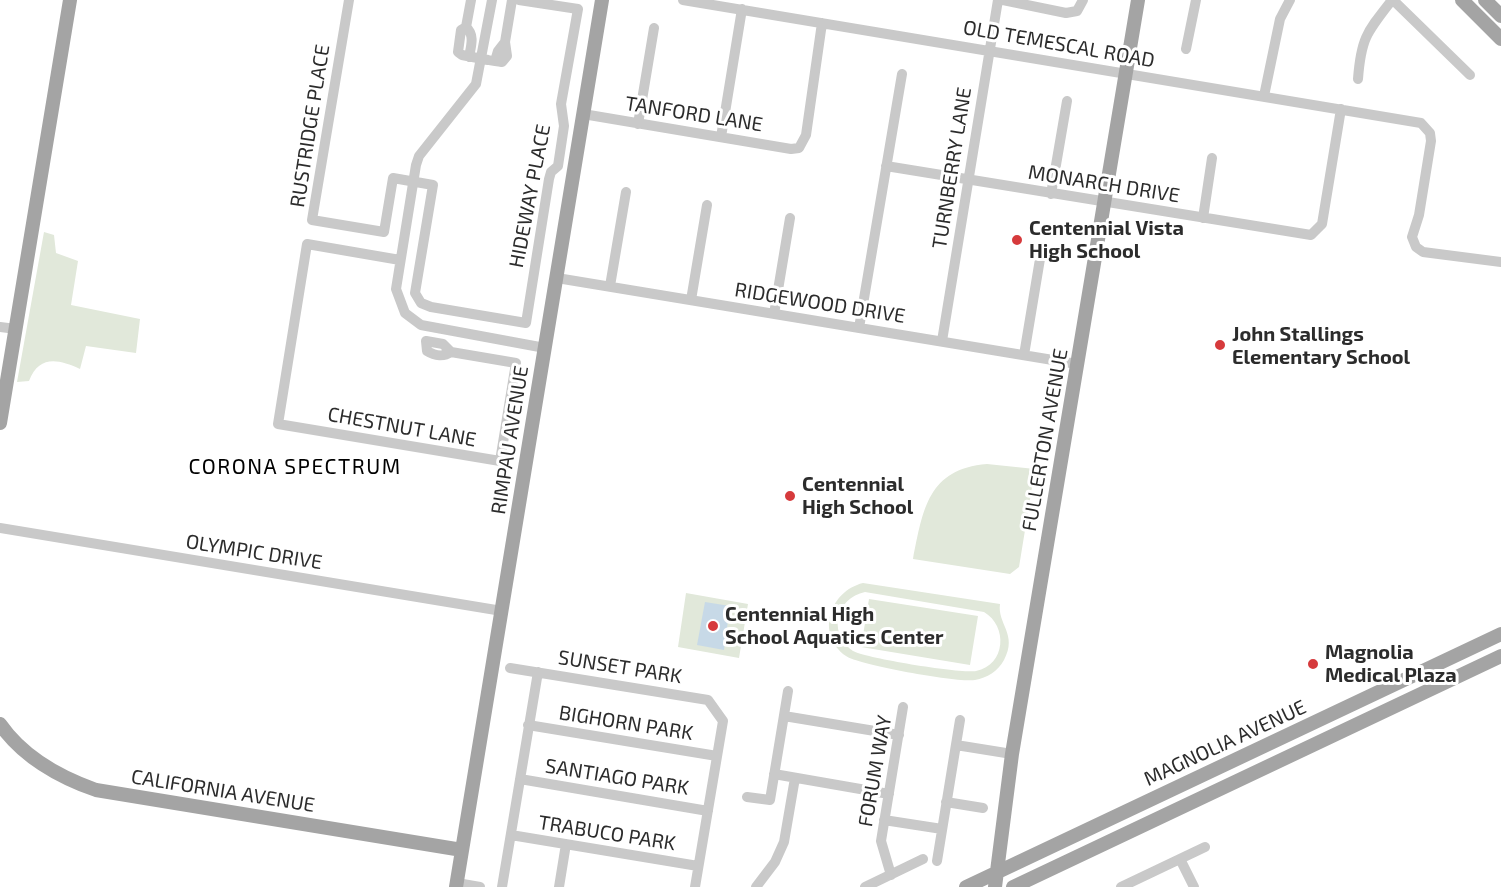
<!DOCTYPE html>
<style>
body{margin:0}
canvas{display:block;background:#fff}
</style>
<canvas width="1501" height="887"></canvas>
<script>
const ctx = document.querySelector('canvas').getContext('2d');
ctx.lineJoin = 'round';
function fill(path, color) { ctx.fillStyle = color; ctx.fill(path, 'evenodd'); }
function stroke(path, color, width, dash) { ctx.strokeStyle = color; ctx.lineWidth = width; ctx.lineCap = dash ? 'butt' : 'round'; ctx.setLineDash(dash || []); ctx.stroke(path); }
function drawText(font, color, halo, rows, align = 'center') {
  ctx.font = font + ' "Exo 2",sans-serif'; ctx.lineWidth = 6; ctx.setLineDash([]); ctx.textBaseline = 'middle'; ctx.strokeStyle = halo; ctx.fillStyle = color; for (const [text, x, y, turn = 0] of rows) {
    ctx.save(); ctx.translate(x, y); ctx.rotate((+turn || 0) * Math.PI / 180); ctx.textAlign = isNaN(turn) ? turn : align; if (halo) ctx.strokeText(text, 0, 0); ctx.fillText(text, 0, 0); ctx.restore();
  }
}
fill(new Path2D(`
 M44 232 54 235 56 253 78 261 71 305 140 319 136 353 86 346 80 369C58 359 39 355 29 381L17 382Z
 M987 464 1035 469 1019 567 1010 574 913 559C923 509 928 469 987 464Z
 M863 583 1000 604C997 624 1018 634 1004 660 998 671 987 678 975 680 959 683 858 665 846 656 815 634 830 591 863 583ZM865 592 984 612C1008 626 1006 665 976 671 962 674 865 658 853 651 843 644 836 632 838 620 840 605 851 595 865 592Z
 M686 593 748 604 739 658 678 647Z
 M869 599 978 616 970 665 861 647Z`), '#e1e8da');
fill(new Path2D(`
 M705 602 730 606 724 650 697 645Z`), '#c7d9e7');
stroke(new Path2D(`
 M349 0 312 220 384 232 393 178 433 185 415 293 421 303 431 307 526 323 549 179 551 172 558 166 564 126 561 104 578 9 519 0
 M492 0 476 84 419 156 416 165 396 289 405 313 421 325 545 348
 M683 0 1421 123 1430 133 1431 141 1419 215 1412 237 1416 247 1423 252 1501 262
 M1003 0 1066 13 1077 11 1083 0
 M1393 0 1470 75
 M466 27 471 0
 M505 42 512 0
 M1186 49 1196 0
 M469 57C471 46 475 35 466 27L461 30 458 52 462 55 488 60C492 61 497 61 502 62L507 56 505 42 498 51 495 61
 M1358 79C1361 38 1367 32 1392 0
 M1264 96 1280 19 1290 0
 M583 114 791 149 799 148 806 135 822 23
 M638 124 654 28
 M721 137 742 9
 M886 166 1311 235 1322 224 1341 109
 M1051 194 1067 101
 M1203 218 1212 158
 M400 260 307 244 278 424 500 461 516 363 451 352C444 357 435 356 427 351L426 341 443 344 451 352
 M557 278 1077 364
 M610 286 626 192
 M691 300 707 205
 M774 314 790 218
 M0 327 16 329
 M859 328 902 74
 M942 341 998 0
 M1024 355 1040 259
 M0 528 502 611
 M510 668 708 700 723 721 695 887
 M784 716 899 735
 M528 725 717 756
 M956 745 1012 754
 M774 774 889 794
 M520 779 708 811
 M747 797 770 800 788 691
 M946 802 983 808
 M884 820 942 829
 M511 835 698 866
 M1180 859 1194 887
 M937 861 960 720
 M891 875 881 841 903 707
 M457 883 480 887
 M502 887 538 672
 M559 887 566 844
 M756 887 775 862 784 842 795 778
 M865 887 923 859
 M1121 887 1205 847`), '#c9c9c9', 10);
stroke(new Path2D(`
 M1462 0 1501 39
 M1485 0 1501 16
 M0 423 70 0
 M0 724C23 757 59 777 96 790L462 850
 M456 887 602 0
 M966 887 1501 634
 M995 887 1012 754 1138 0
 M1013 887 1501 656`), '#a4a4a4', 14);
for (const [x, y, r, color] of [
 [1017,240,6,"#d63a3c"],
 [1220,345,6,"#d63a3c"],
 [790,496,6,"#d63a3c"],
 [713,626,6,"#d63a3c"],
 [1313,664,6,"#d63a3c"]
]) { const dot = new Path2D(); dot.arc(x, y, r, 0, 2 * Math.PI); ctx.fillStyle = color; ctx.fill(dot); stroke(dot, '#fff', 2); }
drawText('20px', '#2c2c2c', '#fff', [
 ["OLD TEMESCAL ROAD",1059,44,10],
 ["TANFORD LANE",694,114,9],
 ["RUSTRIDGE PLACE",310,126,-81],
 ["TURNBERRY LANE",952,168,-81],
 ["MONARCH DRIVE",1104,184,9],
 ["HIDEWAY PLACE",530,196,-79],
 ["RIDGEWOOD DRIVE",820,303,9],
 ["CHESTNUT LANE",402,427,10],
 ["RIMPAU AVENUE",510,440,-81],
 ["FULLERTON AVENUE",1045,440,-80],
 ["OLYMPIC DRIVE",254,552,9],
 ["SUNSET PARK",620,667,9],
 ["BIGHORN PARK",626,723,9],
 ["MAGNOLIA AVENUE",1225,743,-25],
 ["FORUM WAY",875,771,-80],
 ["SANTIAGO PARK",617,777,9],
 ["CALIFORNIA AVENUE",223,791,9],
 ["TRABUCO PARK",607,833,9]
]);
drawText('bold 20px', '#2c2c2c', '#fff', [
 ["Centennial Vista",1029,228],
 ["High School",1029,251],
 ["John Stallings",1232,334],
 ["Elementary School",1232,357],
 ["Centennial",802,484],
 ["High School",802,507],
 ["Centennial High",725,614],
 ["School Aquatics Center",725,637],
 ["Magnolia",1325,652],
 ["Medical Plaza",1325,675]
], 'left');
ctx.letterSpacing = '1.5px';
drawText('21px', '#000', '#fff', [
 ["CORONA SPECTRUM",295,467]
]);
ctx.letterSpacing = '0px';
</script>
